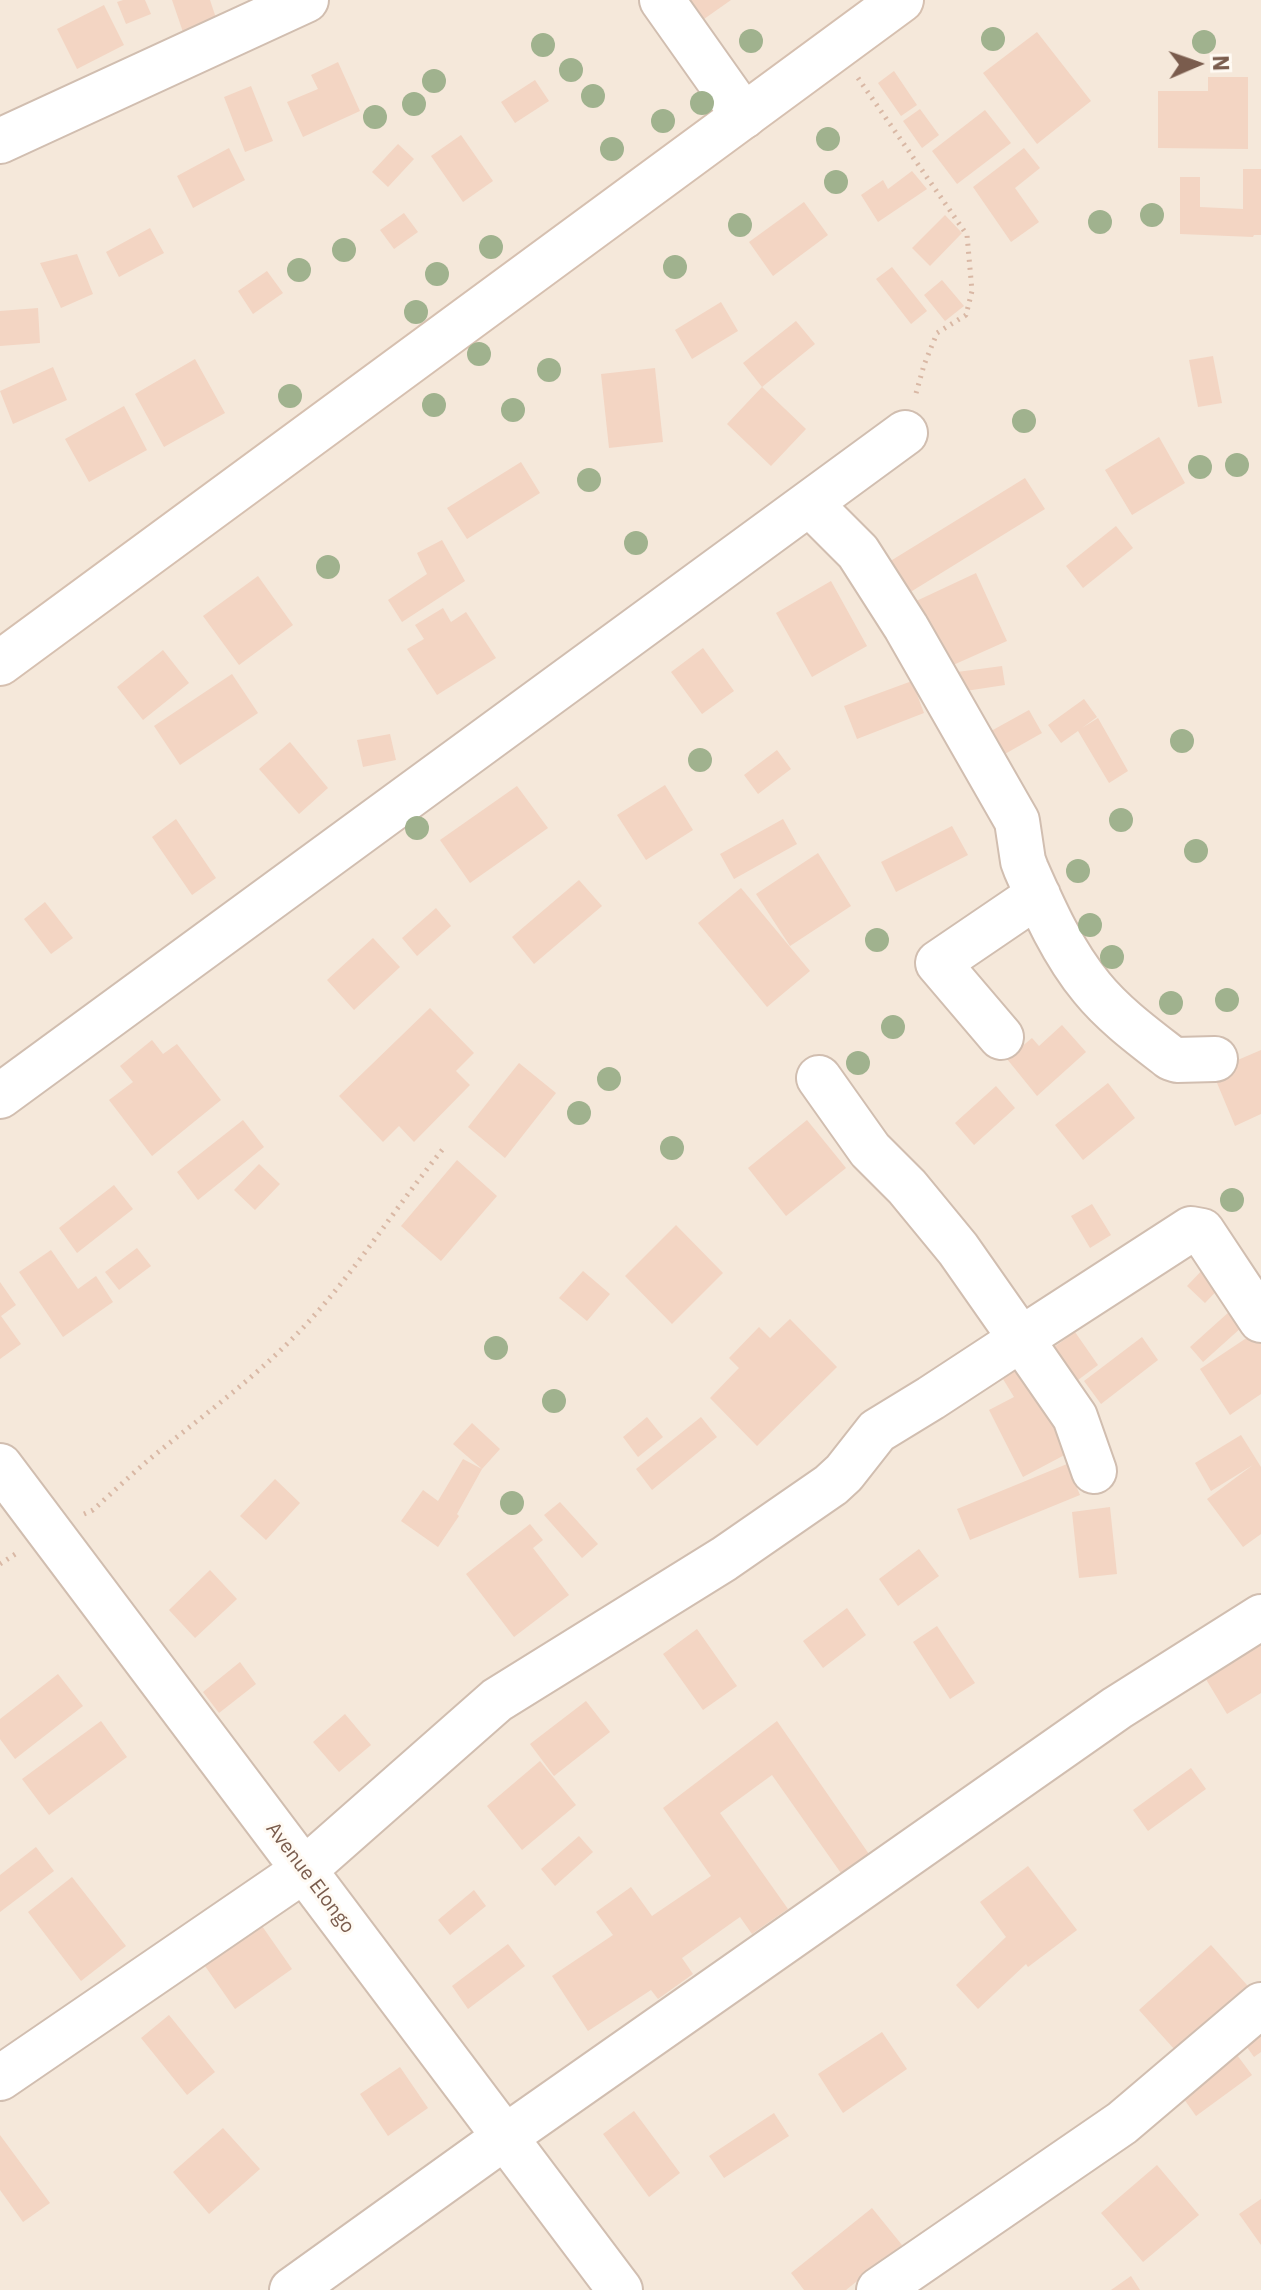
<!DOCTYPE html>
<style>
body{margin:0}
#map{position:relative;width:1261px;height:2290px;overflow:hidden;background:#fdf6ec;font-family:"IBM Plex Sans",sans-serif}
canvas{display:block}
.north{position:absolute;left:1157px;top:24px;width:80px;height:80px;-webkit-text-stroke:6px #fffaf3;paint-order:stroke;rotate:88deg;font-size:22px;font-weight:700;line-height:32px;text-align:center;color:#7a5c4d}
.north::after{content:'';display:block;margin:auto;width:28px;height:36px;background:#7a5c4d;clip-path:polygon(50% 0,100% 100%,50% 72%,0 100%)}
</style>
<div id="map">
<canvas width="1261" height="2290"></canvas>
<div class="north">N</div>
</div>
<script>
const ctx = document.querySelector('canvas').getContext('2d');
ctx.lineJoin = 'round';
function fill(path, color) { ctx.fillStyle = color; ctx.fill(path, 'evenodd'); }
function stroke(path, color, width, dash) { ctx.strokeStyle = color; ctx.lineWidth = width; ctx.lineCap = dash ? 'butt' : 'round'; ctx.setLineDash(dash || []); ctx.stroke(path); }
function drawText(font, color, halo, rows, align = 'center') {
  ctx.font = font + ' "IBM Plex Sans",sans-serif'; ctx.lineWidth = 6; ctx.setLineDash([]); ctx.textBaseline = 'middle'; ctx.strokeStyle = halo; ctx.fillStyle = color; for (const [text, x, y, turn = 0] of rows) {
    ctx.save(); ctx.translate(x, y); ctx.rotate((+turn || 0) * Math.PI / 180); ctx.textAlign = isNaN(turn) ? turn : align; if (halo) ctx.strokeText(text, 0, 0); ctx.fillText(text, 0, 0); ctx.restore();
  }
}
fill(new Path2D(`
 M0 0H1261V2290H0Z`), '#f5e8da');
fill(new Path2D(`
 M123 0H145L151 14 126 24 117 2Z
 M172 0H210L217 21 183 32Z
 M691 0H731L704 19Z
 M104 5 124 45 77 69 57 29Z
 M1037 32 1091 101 1037 144 983 73Z
 M338 62 360 111 303 137 287 102 318 89 311 75Z
 M894 71 917 105 901 116 878 83Z
 M1208 77H1248V149L1158 148V91H1208Z
 M535 80 549 101 515 123 501 102Z
 M251 86 273 141 245 152 224 97Z
 M920 109 939 135 922 148 903 121Z
 M985 110 1011 143 957 184 932 151Z
 M461 135 493 181 463 202 431 156Z
 M398 144 414 159 388 187 372 172Z
 M229 148 245 180 193 208 177 176Z
 M1024 148 1040 168 1015 188 1039 222 1011 242 973 187Z
 M1243 169H1261V235H1254L1253 237 1180 234V177H1200V207L1243 209Z
 M912 171 927 189 878 222 861 195 883 180 888 189Z
 M804 202 828 235 773 276 749 242Z
 M404 213 418 232 394 249 380 230Z
 M945 215 962 233 930 266 912 248Z
 M150 228 164 253 119 277 106 252Z
 M77 254 93 294 61 308 40 263Z
 M892 267 927 311 911 324 876 279Z
 M267 271 283 293 253 314 238 291Z
 M942 280 964 306 945 321 924 295Z
 M721 302 738 331 692 359 675 330Z
 M38 308 40 343 0 346V311Z
 M796 321 815 344 762 387 743 363Z
 M1213 356 1222 403 1198 407 1189 360Z
 M195 359 225 413 164 447 135 394Z
 M53 367 67 400 13 424 0 391Z
 M655 368 663 442 609 448 601 374Z
 M762 387 806 429 771 466 727 424Z
 M124 406 147 450 89 482 65 439Z
 M1159 437 1185 483 1132 515 1105 470Z
 M521 462 540 493 467 539 447 508Z
 M1025 478 1045 509 904 596 884 565Z
 M1116 526 1133 548 1083 588 1066 566Z
 M442 540 465 581 402 622 388 600 427 574 417 553Z
 M976 573 1007 641 942 670 912 603Z
 M258 576 293 625 239 665 203 616Z
 M831 581 867 646 812 677 776 613Z
 M443 608 451 622 466 612 496 658 437 695 407 649 424 639 415 625Z
 M703 648 734 691 702 714 671 672Z
 M163 650 189 683 143 720 117 687Z
 M1002 666 1005 685 959 692 957 672Z
 M232 674 258 713 180 765 154 726Z
 M912 681 924 713 857 739 844 706Z
 M1084 699 1097 717 1082 728 1098 718 1128 771 1109 783 1078 731 1061 743 1048 725Z
 M1029 710 1042 733 996 759 982 736Z
 M390 734 396 760 363 767 357 740Z
 M290 742 328 788 299 814 259 769Z
 M777 750 791 769 758 794 744 775Z
 M665 785 693 830 646 860 617 815Z
 M517 786 548 828 470 883 440 840Z
 M176 819 216 878 192 895 152 837Z
 M783 819 797 844 734 879 720 854Z
 M952 826 968 855 896 892 881 862Z
 M818 853 851 906 790 946 756 894Z
 M579 880 602 906 534 964 512 937Z
 M741 888 810 971 767 1007 698 923Z
 M45 902 73 938 51 954 24 919Z
 M436 908 451 926 417 956 402 938Z
 M373 938 400 967 354 1010 327 980Z
 M430 1008 474 1053 456 1071 470 1085 414 1142 399 1126 383 1142 339 1096Z
 M1062 1025 1086 1052 1037 1096 1007 1059 1032 1038 1039 1046Z
 M152 1040 163 1054 177 1044 221 1100 152 1156 109 1100 133 1082 120 1066Z
 M1261 1050V1114L1235 1126 1212 1071Z
 M519 1063 556 1093 505 1158 468 1127Z
 M1108 1083 1135 1118 1083 1160 1055 1125Z
 M996 1086 1015 1108 974 1145 955 1123Z
 M243 1120 264 1147 198 1200 177 1172Z
 M807 1120 846 1168 786 1216 748 1168Z
 M457 1160 497 1196 441 1261 401 1226Z
 M259 1164 280 1184 255 1210 234 1190Z
 M114 1185 133 1209 77 1253 59 1228Z
 M1092 1204 1111 1235 1090 1248 1071 1216Z
 M676 1225 723 1273 672 1324 625 1276Z
 M137 1248 151 1266 119 1290 105 1272Z
 M51 1250 78 1289 96 1276 113 1302 63 1337 19 1272Z
 M1209 1263 1227 1280 1205 1303 1187 1286Z
 M583 1271 610 1294 587 1321 559 1298Z
 M0 1282 16 1305 1 1316 21 1344 0 1359Z
 M1239 1303 1252 1318 1203 1362 1190 1347Z
 M790 1319 837 1367 757 1446 710 1398 739 1368 729 1358 759 1327 770 1338Z
 M1257 1331 1261 1337V1394L1230 1415 1200 1369Z
 M1075 1332 1098 1365 1074 1383 1050 1350Z
 M1142 1337 1158 1360 1101 1404 1084 1381Z
 M1026 1363 1074 1450 1023 1477 989 1410 1014 1397 1003 1379Z
 M647 1417 663 1437 638 1457 623 1437Z
 M701 1417 717 1437 652 1490 636 1469Z
 M472 1423 500 1449 482 1469 453 1444Z
 M1241 1435 1261 1467V1534L1243 1547 1207 1499 1253 1465 1211 1491 1195 1463Z
 M463 1459 482 1469 457 1514 459 1516 438 1547 401 1521 423 1490 438 1501Z
 M1067 1464 1080 1495 970 1540 957 1509Z
 M275 1479 300 1503 266 1540 240 1516Z
 M560 1502 598 1544 582 1558 544 1515Z
 M1110 1507 1117 1574 1079 1578 1072 1512Z
 M530 1524 543 1540 533 1548 569 1595 514 1637 466 1574Z
 M919 1549 939 1576 898 1606 879 1579Z
 M210 1570 237 1599 195 1638 169 1610Z
 M847 1608 866 1635 823 1668 803 1641Z
 M937 1626 975 1683 950 1699 913 1642Z
 M697 1629 737 1686 703 1710 663 1654Z
 M1261 1634V1693L1227 1714 1201 1671Z
 M240 1662 256 1684 219 1713 203 1692Z
 M58 1674 83 1706 15 1759 0 1739V1719Z
 M586 1701 610 1732 554 1776 530 1744Z
 M345 1714 371 1745 339 1772 313 1742Z
 M101 1721 127 1757 49 1815 22 1779Z
 M777 1721 871 1857 843 1876 772 1775 720 1813 788 1909 752 1934 740 1917 682 1958 693 1974 658 1999 651 1990 588 2031 552 1976 613 1935 596 1912 631 1887 652 1916 711 1876 663 1808Z
 M540 1761 576 1805 522 1850 487 1806Z
 M1191 1768 1206 1789 1148 1831 1133 1810Z
 M579 1836 593 1852 555 1886 541 1869Z
 M36 1847 54 1871 0 1912V1875Z
 M1028 1866 1077 1930 1028 1967 1026 1964 978 2009 956 1985 1006 1937 980 1902Z
 M72 1877 126 1946 81 1981 28 1912Z
 M474 1890 486 1906 450 1935 438 1920Z
 M262 1926 292 1969 235 2009 205 1966Z
 M508 1944 525 1966 468 2009 452 1986Z
 M1211 1945 1256 1995 1184 2060 1139 2010Z
 M169 2015 215 2072 187 2095 141 2038Z
 M1261 2031V2052L1254 2057 1244 2043Z
 M882 2032 907 2069 843 2113 818 2074Z
 M1234 2051 1252 2075 1196 2116 1179 2092Z
 M400 2067 428 2108 388 2136 360 2094Z
 M634 2111 680 2173 649 2197 603 2134Z
 M774 2113 789 2136 724 2178 709 2156Z
 M223 2128 260 2169 209 2214 173 2172Z
 M0 2135 50 2203 23 2222 0 2190Z
 M1157 2165 1199 2215 1143 2262 1101 2213Z
 M1261 2199V2245L1239 2214Z
 M872 2208 902 2245 846 2290H804L791 2273Z
 M1131 2276 1140 2290H1111Z`), '#f3d5c3');
const street = new Path2D(`
 M662 0 744 116
 M0 141 306 0
 M810 504 858 552 906 627 1017 821 1023 861 1026 869C1044 910 1063 953 1092 988 1114 1015 1144 1037 1171 1058L1177 1060 1215 1059
 M1001 1037 938 963 1038 895
 M819 1078 870 1150 907 1187 958 1249 1021 1339 1191 1229 1202 1231 1261 1320
 M0 1096 905 433
 M0 1466 620 2290
 M0 2078 304 1870 497 1700 724 1559 831 1485 844 1473 877 1431 931 1398 1021 1339 1075 1417 1094 1471
 M292 2290 505 2137 1117 1708 1261 1617
 M879 2290 1122 2123 1261 2005`);
const secondary = new Path2D(`
 M0 663 901 0`);
stroke(street, '#d1beb0', 48);
stroke(secondary, '#d6c0b0', 48);
stroke(new Path2D(`
 M858 78 967 235 972 291 966 315 937 333 924 365 915 397
 M84 1514 93 1510C114 1491 135 1471 157 1453 204 1415 253 1379 296 1335 351 1279 393 1210 443 1149
 M0 1564 17 1553`), '#d9b8a5', 5, [2, 6]);
stroke(street, '#fff', 44);
stroke(secondary, '#fff', 44);
ctx.fillStyle = '#a0b28e';
for (const [x, y] of [
 [993,39],
 [751,41],
 [1204,42],
 [543,45],
 [571,70],
 [434,81],
 [593,96],
 [702,103],
 [414,104],
 [375,117],
 [663,121],
 [828,139],
 [612,149],
 [836,182],
 [1152,215],
 [1100,222],
 [740,225],
 [491,247],
 [344,250],
 [675,267],
 [299,270],
 [437,274],
 [416,312],
 [479,354],
 [549,370],
 [290,396],
 [434,405],
 [513,410],
 [1024,421],
 [1237,465],
 [1200,467],
 [589,480],
 [636,543],
 [328,567],
 [1182,741],
 [700,760],
 [1121,820],
 [417,828],
 [1196,851],
 [1078,871],
 [1090,925],
 [877,940],
 [1112,957],
 [1227,1000],
 [1171,1003],
 [893,1027],
 [858,1063],
 [609,1079],
 [579,1113],
 [672,1148],
 [1232,1200],
 [496,1348],
 [554,1401],
 [512,1503]
]) { ctx.beginPath(); ctx.arc(x, y, 12, 0, 2 * Math.PI); ctx.fill(); }
drawText('20px', '#7a5c4d', '#fffaf3', [
 ["Avenue Elongo",310,1878,53]
]);
</script>
